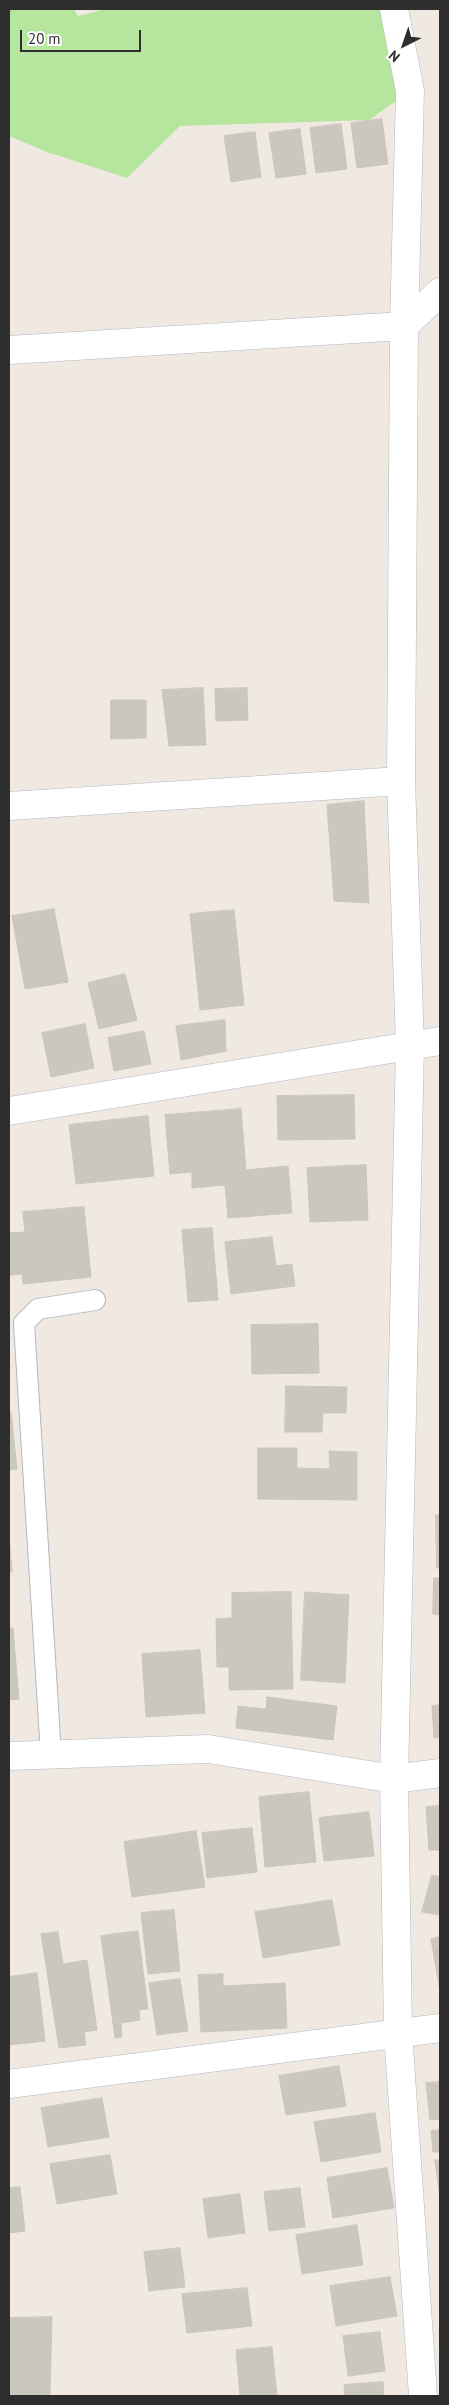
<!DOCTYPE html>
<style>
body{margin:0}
#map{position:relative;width:449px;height:2405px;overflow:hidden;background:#efe9e1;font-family:"PT Sans",sans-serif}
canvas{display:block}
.frame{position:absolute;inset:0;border:10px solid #2e2e2e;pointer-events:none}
.north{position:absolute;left:379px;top:20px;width:50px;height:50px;-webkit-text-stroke:4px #fff;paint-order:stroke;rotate:221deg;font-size:14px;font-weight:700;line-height:20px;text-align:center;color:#2e2e2e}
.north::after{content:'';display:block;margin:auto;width:18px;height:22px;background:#2e2e2e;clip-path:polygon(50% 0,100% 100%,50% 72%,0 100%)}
.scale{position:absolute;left:20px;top:30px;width:121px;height:22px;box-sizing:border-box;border:2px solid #2e2e2e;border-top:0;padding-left:6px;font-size:15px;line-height:18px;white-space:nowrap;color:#2e2e2e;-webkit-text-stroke:4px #fff;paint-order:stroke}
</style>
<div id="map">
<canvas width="449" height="2405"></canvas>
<div class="frame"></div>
<div class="north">N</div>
<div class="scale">20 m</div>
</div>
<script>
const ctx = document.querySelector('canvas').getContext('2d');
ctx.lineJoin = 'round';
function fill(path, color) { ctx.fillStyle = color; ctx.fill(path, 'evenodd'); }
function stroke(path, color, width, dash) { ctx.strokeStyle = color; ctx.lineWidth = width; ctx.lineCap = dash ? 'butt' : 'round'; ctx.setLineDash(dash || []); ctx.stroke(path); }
fill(new Path2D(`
 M9 9H74L78 16 107 9H390L410 91 369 120 180 126 127 178 47 152 9 136Z`), '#b6e59e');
const building = new Path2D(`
 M382 119 388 164 357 168 351 123Z
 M341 124 347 169 316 173 310 128Z
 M300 129 306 174 276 178 269 133Z
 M255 132 261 177 231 182 224 136Z
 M203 688 206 745 169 746 162 690Z
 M247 688 248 720 216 721 215 689Z
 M111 700H146V738L111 739Z
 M364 801 369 903 334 901 327 805Z
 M54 909 68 982 25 989 12 916Z
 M234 910 244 1005 200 1010 190 914Z
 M125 974 137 1020 99 1029 88 983Z
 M225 1020 226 1051 181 1060 176 1026Z
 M85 1024 94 1068 51 1077 42 1033Z
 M144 1031 151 1064 114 1071 108 1038Z
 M354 1095 355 1139 278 1140 277 1096Z
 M241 1109 246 1170 288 1166 292 1213 228 1218 225 1185 192 1188V1172L170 1174 165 1115Z
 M148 1116 154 1176 76 1184 69 1125Z
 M366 1165 368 1220 310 1222 307 1168Z
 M84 1207 91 1277 23 1284 22 1274 10 1275 9 1233 25 1232 23 1212Z
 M212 1228 218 1300 188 1302 182 1230Z
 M272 1237 276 1266 292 1264 295 1286 231 1294 225 1242Z
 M318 1324 319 1373 252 1374 251 1325Z
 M286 1386 347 1387 346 1413H323L322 1432H285Z
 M9 1412H11L17 1469 9 1470Z
 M258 1448H297V1468L330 1469 329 1451 357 1452V1500L258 1499Z
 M436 1515H440V1568H437Z
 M9 1536 12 1572H9Z
 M434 1578H440V1615L433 1614Z
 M291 1592 293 1689 229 1690V1667H217L216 1619 232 1618V1593Z
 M305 1592 349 1595 345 1683 301 1680Z
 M9 1628H13L19 1699 9 1700Z
 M200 1650 205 1713 146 1717 142 1654Z
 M267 1697 337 1706 333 1740 236 1728 238 1706 266 1709Z
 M440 1705V1737L434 1738 432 1706Z
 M309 1792 316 1862 265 1867 259 1797Z
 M440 1806V1850H429L426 1807Z
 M369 1812 374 1856 324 1861 319 1818Z
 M252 1828 257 1872 207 1878 202 1833Z
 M196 1831 205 1887 132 1897 124 1842Z
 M432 1875 440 1877V1915L422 1912Z
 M332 1900 340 1945 263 1958 255 1912Z
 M174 1910 180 1971 148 1974 141 1913Z
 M138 1931 148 2009 139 2010 140 2020 121 2023 122 2037 115 2038 101 1936Z
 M58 1932 63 1964 87 1960 97 2030 84 2032 86 2045 59 2048 41 1934Z
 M440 1937V1991L431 1939Z
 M37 1973 45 2041 9 2045V1977Z
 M223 1974V1986L285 1983 287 2028 201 2032 198 1975Z
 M180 1979 188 2031 157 2035 149 1983Z
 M339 2066 346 2106 286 2115 279 2076Z
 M440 2082V2119L430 2120 426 2083Z
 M102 2098 109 2137 48 2147 41 2108Z
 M375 2113 381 2152 321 2162 314 2122Z
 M440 2130V2152H433L431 2131Z
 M110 2155 117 2194 57 2204 50 2164Z
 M435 2160H440V2197Z
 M387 2168 394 2208 333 2218 327 2178Z
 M20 2187 25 2231 9 2233V2188Z
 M300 2188 305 2227 269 2231 264 2192Z
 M240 2194 245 2233 208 2238 203 2199Z
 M357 2225 363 2265 302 2274 296 2235Z
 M180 2248 185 2287 149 2291 144 2252Z
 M390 2277 397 2316 336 2326 330 2286Z
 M247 2288 252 2326 187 2333 182 2294Z
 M52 2317 50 2396H10V2318Z
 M380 2332 385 2371 348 2376 343 2336Z
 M272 2347 277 2396H240L236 2350Z
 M383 2382 384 2396H345L344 2385Z`);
fill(building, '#cbc7bf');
stroke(building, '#cbc5ba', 1);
const service = new Path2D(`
 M51 1755 24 1323 38 1309 95 1300`);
const minor = new Path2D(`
 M394 9 410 91 404 326 401 781 410 1045 394 1779 398 2032 423 2396
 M9 350 404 326 440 292
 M9 806 401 781
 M9 1111 440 1041
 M9 1756 208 1749 394 1779 440 1773
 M9 2084 440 2028`);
stroke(service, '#b4b7c1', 22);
stroke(minor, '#b4b7c1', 29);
stroke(service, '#fff', 20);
stroke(minor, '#fff', 28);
</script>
